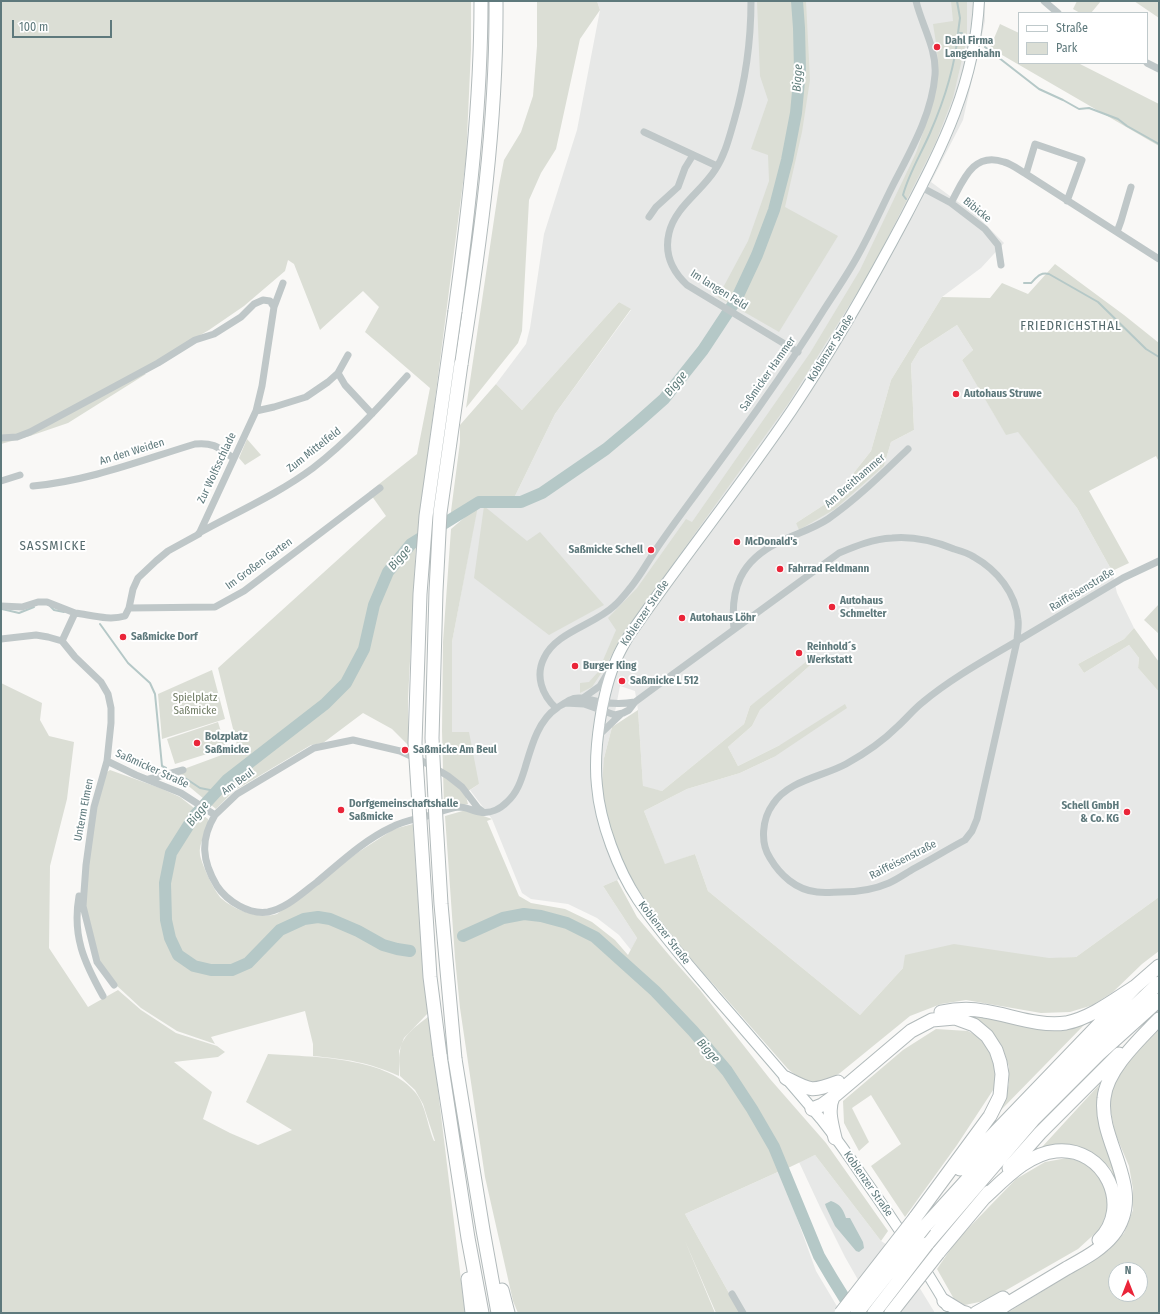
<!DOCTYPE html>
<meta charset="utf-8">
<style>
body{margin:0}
#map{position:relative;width:1160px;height:1314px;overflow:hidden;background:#f9f8f6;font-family:"Fira Sans Condensed",sans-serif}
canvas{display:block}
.frame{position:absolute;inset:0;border:2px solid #5e797c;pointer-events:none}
.legend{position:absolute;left:1018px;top:12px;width:130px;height:52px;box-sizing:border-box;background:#fff;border:1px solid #bfc9cb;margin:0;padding:5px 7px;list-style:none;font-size:12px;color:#5e797c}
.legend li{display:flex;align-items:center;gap:8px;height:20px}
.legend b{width:20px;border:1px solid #bfc9cb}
.north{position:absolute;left:1108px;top:1262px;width:40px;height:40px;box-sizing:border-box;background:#fff;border:1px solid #bfc9cb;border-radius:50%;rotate:0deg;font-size:11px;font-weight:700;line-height:16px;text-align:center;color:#5e797c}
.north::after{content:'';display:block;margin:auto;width:14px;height:18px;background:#ea2539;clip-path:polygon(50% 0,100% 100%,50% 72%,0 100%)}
.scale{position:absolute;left:12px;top:20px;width:100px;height:18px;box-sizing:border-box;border:2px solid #5e797c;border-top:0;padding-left:5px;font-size:12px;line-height:14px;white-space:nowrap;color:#5e797c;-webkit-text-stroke:3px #fff;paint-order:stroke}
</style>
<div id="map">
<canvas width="1160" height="1314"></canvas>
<div class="frame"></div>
<ul class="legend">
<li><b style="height:5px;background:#fff"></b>Straße</li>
<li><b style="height:11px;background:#dbded5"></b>Park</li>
</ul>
<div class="north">N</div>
<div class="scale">100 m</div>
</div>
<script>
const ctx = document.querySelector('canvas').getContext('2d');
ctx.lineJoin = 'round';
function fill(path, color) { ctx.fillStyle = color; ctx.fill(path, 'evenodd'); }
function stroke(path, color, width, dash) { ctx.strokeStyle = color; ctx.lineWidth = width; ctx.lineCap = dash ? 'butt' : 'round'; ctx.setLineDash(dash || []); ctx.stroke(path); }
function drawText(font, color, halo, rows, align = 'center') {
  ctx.font = font + ' "Fira Sans Condensed",sans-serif'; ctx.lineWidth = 4; ctx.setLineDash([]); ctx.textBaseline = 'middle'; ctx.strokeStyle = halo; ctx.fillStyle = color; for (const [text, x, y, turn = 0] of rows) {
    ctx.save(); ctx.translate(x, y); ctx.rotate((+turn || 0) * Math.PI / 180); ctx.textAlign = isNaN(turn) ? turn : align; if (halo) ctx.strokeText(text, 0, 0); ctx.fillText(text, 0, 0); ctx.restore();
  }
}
fill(new Path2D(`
 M597 1H985V21L963 120 931 182 977 216 1004 243 981 268 942 297 891 380 871 451 833 499 796 523 800 529 884 466 891 442 914 430 911 364 920 349 957 325 973 350 962 360 1006 434 1018 431 1077 508 1112 571 1117 593 1134 628 1124 639 1078 664 1084 673 1129 645 1139 658 1138 668 1159 692V897L1076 957 903 968 860 1015 708 891 695 854 665 865 644 811 687 789 740 773 774 757 780 745 738 766 728 747 752 726 760 710 815 661 750 706 744 724 662 791 643 787 638 710 635 691 620 686 612 727 604 758 610 830 629 875 603 886 637 938 631 950 619 935 597 918 568 904 531 899 522 893 492 819 470 790 479 784 452 732V642L479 497 515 496 555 414 631 310 619 302 522 410 496 384 526 344 530 328 544 234 577 130 600 10Z
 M815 1155 881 1241 897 1251 935 1313H877L845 1257 820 1207 799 1162Z
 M780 1171 816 1271 841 1313H740L685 1214Z`), '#e7e8e7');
fill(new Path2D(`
 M1 1H471V50L466 159 416 547 408 699V745L392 729 363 713 323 743 311 745 234 791 216 809 173 773 238 749 218 668 386 516 369 492 417 454 430 388 365 332 379 307 363 291 320 330 294 264 288 260 285 271 244 306 209 330 120 382 139 374H146L68 423 30 436 1 444Z
 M537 1H597L600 10 580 39 556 149 541 173 529 200 522 331 518 343 466 408 499 186 504 160 521 132 533 96 537 46Z
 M757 1H806L810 80 802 132 785 207 838 236 779 332 718 297 748 241 769 181 768 155 751 149 768 100 760 76Z
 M951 1H967V38L953 98 935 144 873 267 788 404 624 632 604 669 592 687 580 693V683L589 682 598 672 616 630 608 618 637 588 686 519 692 522 810 353 860 270 916 153 931 109 938 74 937 49 933 24 953 21Z
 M1077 1H1101L1091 13H1080L1073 9Z
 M1134 1H1159V18Z
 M1000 24 1019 33V63H1078L1159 104V146L990 48Z
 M1055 264 1124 315 1159 343V462L1156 456 1089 491 1129 563 1112 571 1077 508 1018 432 1006 435 962 360 973 350 957 325 920 349 911 364 914 430 891 442 884 466 835 509 799 530 796 523 833 499 871 451 891 380 942 297 990 298 1002 283 1028 294Z
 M619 302 631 309 555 414 515 496 479 497 450 519 460 442V425L496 384 522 410Z
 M247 439 261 455 245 465 239 458Z
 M478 506 452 642V732H469L479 784 465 793 468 804 444 810 442 731 443 642 451 529Z
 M484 506 527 541 540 532 604 605 549 635 474 578Z
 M1159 604V634L1144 620Z
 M1134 628 1159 662V692L1138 668 1139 658 1129 645 1084 673 1078 664 1124 639Z
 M816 654 815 661 760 710 752 726 728 747 738 766 780 745 845 704 847 708 774 757 740 773 687 789 644 811 665 864 695 854 708 891 860 1015 903 968 905 955 954 944 1049 958 1076 957 1159 897V951L1142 964 1113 992 1093 1005 1070 1012 1041 1013 966 1000 941 1004 910 1016 840 1073 824 1082H804L788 1069 685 952 652 911 629 875 610 830 602 786 604 758 612 727 638 710 643 786 662 791 744 724 750 706Z
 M212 670 225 719 162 739 158 694Z
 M1 683 42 703 40 720 49 736 74 742 67 799 50 866 49 948 88 1007 118 990 141 1010 176 1033 217 1046 225 1052 218 1057 174 1062 212 1092 203 1119 230 1133 258 1145 292 1130 246 1102 268 1054C310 1057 384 1056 414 1091 426 1104 427 1125 434 1141H435L423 1104 415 1090 400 1076C400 1068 398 1059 400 1051 402 1035 418 1025 429 1016 441 1115 453 1214 465 1313H1Z
 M218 722 226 748 175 764 167 739Z
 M110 770 160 788 180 797 208 819C209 831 198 842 200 855 202 865 215 893 222 899 236 911 259 919 277 914L357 853 394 829 413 824 419 914 429 1012 404 1038 399 1051V1076C369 1062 345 1059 313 1056V1044L305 1011 211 1037 215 1044 177 1031 141 1008 115 984 98 961 84 905 95 808 104 774Z
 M466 810 492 819 487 821 519 896 531 903 565 909 592 922 615 940 628 955 637 938 603 886 617 880 637 917 669 955 700 990 770 1079 826 1143 888 1231 881 1241 815 1155 788 1168 765 1129 761 1132 771 1149 780 1171 685 1214 740 1313H716L685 1241 715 1313H518L513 1301 485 1177 460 1008 455 958 445 816Z
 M961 1014 1084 1023 1085 1024 1000 1111 1009 1084V1067L1002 1046 991 1031Z
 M1159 1028V1313H1007L1109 1250 1124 1233 1133 1210V1189L1129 1166 1115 1133 1109 1102 1115 1081 1129 1059ZM1116 1270H1140V1294H1116Z
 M936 1029 968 1031 984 1040 994 1058 997 1084 957 1145 905 1217 871 1166 901 1144 871 1095 852 1108 869 1142 859 1151 844 1123 843 1101 903 1050Z
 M1099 1085 1097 1098 1098 1120 1116 1169 1118 1188 1111 1169 1097 1156 1084 1148 1062 1145 1042 1147Z
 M1067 1158 1083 1162 1097 1174 1105 1188 1108 1208 1101 1228 1078 1249 996 1296 984 1301 965 1305 954 1299 937 1269 956 1241 1016 1179 1045 1162Z`), '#dbded5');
fill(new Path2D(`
 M831 1201C840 1204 843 1209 846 1218H850L863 1242 864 1248 859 1252 856 1251 835 1226 826 1207 825 1204Z`), '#b5c8c7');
stroke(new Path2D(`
 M957 1 960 18 958 33H962
 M985 47 1039 89 1063 100 1079 109 1089 108 1118 119 1127 126 1159 144
 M906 199 903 195C909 173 921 154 930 133 944 101 955 67 958 33
 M1024 283H1031C1037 277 1040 272 1049 274L1098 302 1146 349 1159 357
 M50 606 54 610 64 612
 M2 609 19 613 34 607
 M100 624 128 663 150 683 155 694 162 766 166 768
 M182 776 200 788 210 790 214 794`), '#b5c8c7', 2);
stroke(new Path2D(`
 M463 936 503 918 524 914 541 916 567 923 595 937 655 991 693 1031 727 1071 752 1109 774 1147 819 1256 832 1278 853 1312
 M410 951 397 949 383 945 358 931 330 919 318 917 304 919 280 930 248 963 232 970H211L194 966 178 955 170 938 166 920 165 883 171 853 195 815 227 780 325 704 346 683 364 649 374 605 388 572 411 544 479 502H521L542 493 606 449 637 423 664 399 703 350 736 300 757 255 774 210 787 160 796 113 800 70 799 28 797 1`), '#b5c8c7', 12);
const secondary = new Path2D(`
 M947 1306C922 1263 894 1221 865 1180 851 1159 837 1139 821 1119 786 1078 751 1037 715 996 689 965 661 934 638 900 618 870 600 823 597 786 593 750 602 691 617 658 620 651 624 644 628 637 681 560 740 487 792 410 834 347 871 282 906 216 943 145 975 83 979 1`);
const motorway = new Path2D(`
 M455 311C469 208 481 105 481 1
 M461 364C480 244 497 123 496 1
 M941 1012C955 1009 970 1008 984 1011 1011 1015 1038 1027 1066 1023 1091 1018 1114 1000 1136 986
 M440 1055 468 1238 482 1313
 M455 1059 483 1230 498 1313
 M786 1078C811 1091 811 1092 838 1082
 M833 1097C827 1110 832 1125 835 1138
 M812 1109 822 1105 833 1097 911 1031 932 1020 955 1018 974 1025 987 1036 996 1050 1000 1062 1002 1074 1000 1096 990 1116 915 1218
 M1009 1168 1040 1133 1119 1054
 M960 1169 1136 986 1159 966
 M983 1199C1004 1180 1027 1154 1056 1151 1105 1146 1133 1207 1099 1240
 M925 1226 1061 1076 1159 983
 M927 1244 1033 1120 1099 1054 1159 1000
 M938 1253 989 1192
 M468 1279 472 1313
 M502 1290 508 1313
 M944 1301 962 1312 966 1313
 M976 1313 1003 1298
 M994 1313 1007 1304C1027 1292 1047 1280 1067 1268 1083 1259 1101 1250 1113 1235 1148 1190 1098 1143 1104 1098 1107 1069 1140 1039 1159 1019`);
stroke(secondary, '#afbabb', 12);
stroke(motorway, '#b2babb', 15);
stroke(new Path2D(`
 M751 1C751 42 745 83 734 121 729 138 725 155 715 170 701 192 675 207 669 233 664 254 672 271 687 285L798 352
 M1044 1 1058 13
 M1147 63 1159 69
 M644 132 717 166
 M1026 174 1035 144 1082 160 1067 201
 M921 187 951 203 985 229 998 245 1001 265
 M951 203C963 181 973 151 1004 162 1012 164 1019 170 1026 174L1159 259
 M649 217 656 207 678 187 685 168 693 155
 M1117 232 1121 221 1131 187
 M274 307 283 283
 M338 373 345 385 372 414
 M256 411 274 407 306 397 328 382 338 373 348 355
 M1 438 17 437 30 432 158 363 195 340 214 334 241 317 254 304 263 300 270 301 274 307 262 386 256 411 199 534 168 551 156 561 138 578 133 589 129 608
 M1 481 20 475
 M33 486C89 481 142 460 195 444 214 442 219 448 233 458
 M199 533C237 512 278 494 313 468 348 441 378 408 407 376
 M1 606 22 607 38 602H47L75 613
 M734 629C730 589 740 561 779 542 795 534 813 529 828 519 857 499 883 473 908 449
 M1 639 36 635 48 637 62 641 75 657 101 682 108 694 111 708V723L107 761 136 775 181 793 215 815
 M62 641 75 613C91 615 109 621 125 616L129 608 215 607 244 591 380 488
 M583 698 600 686 609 671
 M565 703 584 704 615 715 623 713 629 710 635 702 658 685 839 553C856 546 873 539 892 538 914 536 934 541 954 549 961 551 968 553 974 557 997 570 1016 593 1018 620 1019 627 1017 634 1017 641 985 660 952 678 923 702 914 709 906 719 897 727 882 742 864 754 846 764 822 777 789 780 773 804 762 819 760 843 770 858 780 875 796 890 817 892 825 893 834 892 841 892 858 892 873 890 889 883 898 879 906 873 915 868 932 859 948 849 965 840L972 831 977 819 1017 641 1123 578 1159 561
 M556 708C542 695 535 676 544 658 556 632 594 625 614 606 620 601 626 593 631 587 640 576 647 563 655 551 665 536 676 521 687 506 735 441 783 376 825 308 836 291 847 275 857 257 870 234 881 209 893 185 911 150 932 114 935 75 937 49 922 26 916 1
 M598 736 621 714
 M107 761 94 807 86 865 83 906 97 962 114 985
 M149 779 183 770
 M483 812 478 808 462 787 448 776 426 763 400 751 353 740 314 748 237 794 215 815C200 840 202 861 217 886 227 901 249 915 268 912 287 908 302 893 317 882 341 862 364 840 392 827 403 821 416 819 427 816 437 813 449 808 459 807 466 807 473 811 480 812 490 814 500 809 507 802 517 793 521 781 525 768 531 748 538 720 557 708 559 706 562 705 565 703 567 702 568 701 570 700 579 695 592 701 602 702 613 704 624 704 635 702
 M79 896C72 936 84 962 103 996
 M732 1294 743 1313`), '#bfc7c8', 7);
stroke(secondary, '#fff', 10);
stroke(motorway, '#fff', 13);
const motorwayBridge = new Path2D(`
 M440 1055 430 977 415 743 420 594 426 516 455 311
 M455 1059 441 904 436 820 432 738 436 591 440 513 461 364
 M841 1313 915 1218
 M857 1313 925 1226
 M874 1313 927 1244
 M891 1313 938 1253`);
stroke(motorwayBridge, '#b2babb', 15, []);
stroke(motorwayBridge, '#fff', 13);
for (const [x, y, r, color] of [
 [937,47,4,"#ea2539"],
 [956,394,4,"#ea2539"],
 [737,542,4,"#ea2539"],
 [651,550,4,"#ea2539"],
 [780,569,4,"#ea2539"],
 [832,607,4,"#ea2539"],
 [682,618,4,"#ea2539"],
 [123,637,4,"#ea2539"],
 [799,653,4,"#ea2539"],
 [575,666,4,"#ea2539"],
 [622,681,4,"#ea2539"],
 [197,743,4,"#ea2539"],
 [405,750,4,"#ea2539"],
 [341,810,4,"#ea2539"],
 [1127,812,4,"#ea2539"]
]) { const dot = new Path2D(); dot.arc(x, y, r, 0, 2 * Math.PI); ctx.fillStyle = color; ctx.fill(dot); stroke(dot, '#fff', 1.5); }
drawText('bold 11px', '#5e797c', '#fff', [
 ["Dahl Firma",945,41],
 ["Langenhahn",945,54],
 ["Autohaus Struwe",964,394],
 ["McDonald's",745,542],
 ["Saßmicke Schell",643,550,"right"],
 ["Fahrrad Feldmann",788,569],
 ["Autohaus",840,601],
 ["Schmelter",840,614],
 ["Autohaus Löhr",690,618],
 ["Saßmicke Dorf",131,637],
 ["Reinhold´s",807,647],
 ["Werkstatt",807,660],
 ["Burger King",583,666],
 ["Saßmicke L 512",630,681],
 ["Bolzplatz",205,737],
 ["Saßmicke",205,750],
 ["Saßmicke Am Beul",413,750],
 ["Dorfgemeinschaftshalle",349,804],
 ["Saßmicke",349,817],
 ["Schell GmbH",1119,806,"right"],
 ["& Co. KG",1119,819,"right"]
], 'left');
drawText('11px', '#5e797c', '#fff', [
 ["Bibicke",977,210,39],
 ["Im langen Feld",719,290,32],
 ["Koblenzer Straße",831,348,-58],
 ["Saßmicker Hammer",768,374,-55],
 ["Zum Mittelfeld",314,450,-38],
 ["An den Weiden",132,452,-17],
 ["Zur Wolfsschlade",217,468,-65],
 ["Am Breithammer",855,481,-41],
 ["Im Großen Garten",259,564,-36],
 ["Raiffeisenstraße",1082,590,-31],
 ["Koblenzer Straße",645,613,-56],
 ["Saßmicker Straße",152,769,24],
 ["Am Beul",238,782,-36],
 ["Unterm Elmen",84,810,-79],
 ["Raiffeisenstraße",903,860,-27],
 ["Koblenzer Straße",664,933,52],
 ["Koblenzer Straße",868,1184,55]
]);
drawText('11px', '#6e7a62', '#fff', [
 ["Spielplatz",195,698],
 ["Saßmicke",195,711]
]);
drawText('italic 12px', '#5e7c7a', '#fff', [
 ["Bigge",798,78,-87],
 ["Bigge",676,384,-51],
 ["Bigge",400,558,-50],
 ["Bigge",198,814,-52],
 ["Bigge",708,1051,48]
]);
ctx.letterSpacing = '1px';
drawText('13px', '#556a6d', '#fff', [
 ["FRIEDRICHSTHAL",1071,326],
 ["SASSMICKE",53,546]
]);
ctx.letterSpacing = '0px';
</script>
